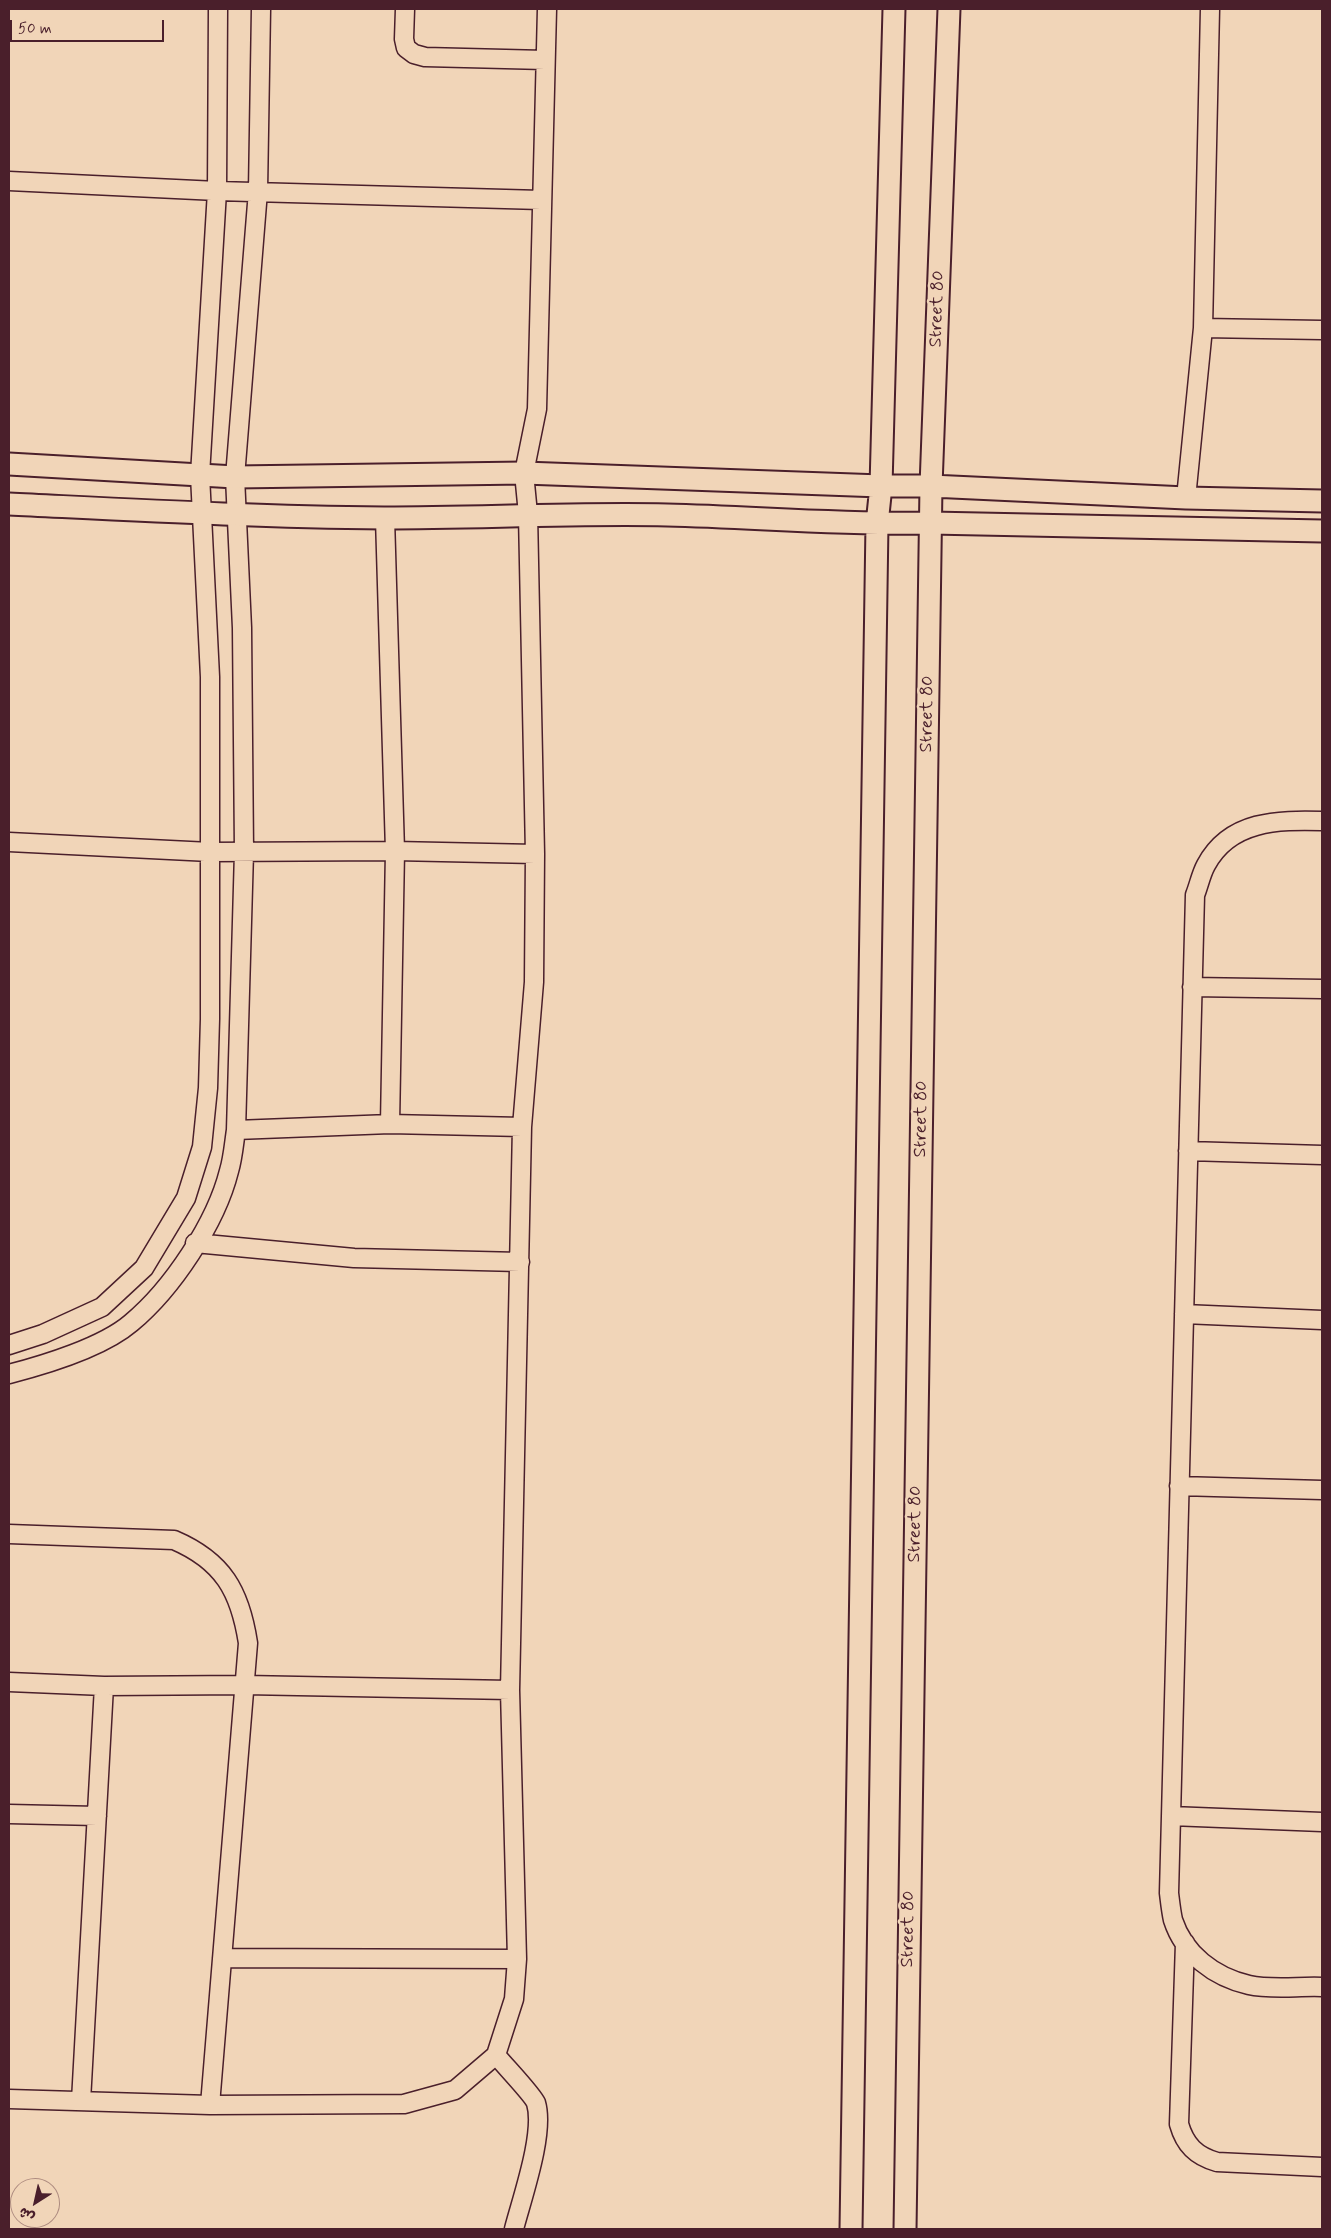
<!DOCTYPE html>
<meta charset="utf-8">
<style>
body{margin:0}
#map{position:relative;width:1331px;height:2238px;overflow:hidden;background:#f1d5b8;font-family:Mynerve,"Playpen Sans Arabic",sans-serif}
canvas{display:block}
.frame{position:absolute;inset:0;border:10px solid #4a1f2b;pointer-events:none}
.north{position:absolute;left:10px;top:2178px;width:50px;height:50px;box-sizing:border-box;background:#f1d5b8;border:1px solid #ae8c80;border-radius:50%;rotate:215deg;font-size:14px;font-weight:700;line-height:20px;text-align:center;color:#4a1f2b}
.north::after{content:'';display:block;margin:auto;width:18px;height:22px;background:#4a1f2b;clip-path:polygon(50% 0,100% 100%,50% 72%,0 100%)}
.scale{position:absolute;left:10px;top:20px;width:154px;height:22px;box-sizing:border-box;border:2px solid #4a1f2b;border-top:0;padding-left:6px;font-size:15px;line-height:18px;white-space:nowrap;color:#4a1f2b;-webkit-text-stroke:4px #f1d5b8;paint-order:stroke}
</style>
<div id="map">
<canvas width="1331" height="2238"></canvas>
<div class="frame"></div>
<div class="north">ش</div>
<div class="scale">50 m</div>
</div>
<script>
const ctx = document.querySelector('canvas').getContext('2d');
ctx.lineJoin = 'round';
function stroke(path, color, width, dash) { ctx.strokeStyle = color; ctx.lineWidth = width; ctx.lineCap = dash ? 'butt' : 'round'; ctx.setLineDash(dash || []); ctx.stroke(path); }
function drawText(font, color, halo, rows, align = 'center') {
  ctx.font = font + ' Mynerve,sans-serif'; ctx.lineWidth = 5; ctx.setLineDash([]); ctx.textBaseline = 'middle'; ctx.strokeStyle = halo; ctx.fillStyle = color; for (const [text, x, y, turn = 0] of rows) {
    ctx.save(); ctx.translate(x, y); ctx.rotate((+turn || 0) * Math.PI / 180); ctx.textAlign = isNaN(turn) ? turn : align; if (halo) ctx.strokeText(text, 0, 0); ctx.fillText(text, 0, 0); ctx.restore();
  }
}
const minor = new Path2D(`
 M405 9 404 39 406 48 414 54 425 57 545 60
 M9 181 217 191 541 200
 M1203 328 1322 330
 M1186 498 1203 328 1210 9
 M385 518 395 851 390 1124
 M1322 821C1278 820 1230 820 1206 865 1201 874 1199 885 1195 895L1169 1893C1170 1901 1171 1911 1173 1920 1184 1954 1214 1977 1249 1985 1271 1990 1299 1986 1322 1987
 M9 842 210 852 395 851 535 854
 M1192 987 1322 989
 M236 1130 390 1124 522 1127
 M1188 1151 1322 1155
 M195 1243 354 1258 520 1262
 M1184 1314 1322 1320
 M9 1345 43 1334 102 1307 144 1268 186 1198 202 1147 208 1088 210 1019V677L200 475 217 191 218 9
 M9 1374C44 1365 103 1347 131 1323 172 1289 216 1223 229 1171 233 1158 234 1143 236 1130L244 852 242 628 235 477 258 191 261 9
 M1179 1486 1322 1490
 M9 1534 174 1540C223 1561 240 1591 248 1643L210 2105
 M9 1682 104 1686 245 1685 510 1690
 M9 1814 97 1816
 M1171 1816 1322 1822
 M1185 1943 1179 2124C1185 2145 1196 2156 1217 2162L1322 2167
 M222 1958 517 1959
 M496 2055C504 2065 533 2095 536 2103 545 2133 522 2198 514 2229
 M9 2099 210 2105 404 2104 455 2090 496 2055 514 1999 517 1959 510 1690 522 1127 534 982 535 854 528 514 524 473 537 409 547 9
 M81 2101 104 1686`);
const tertiary = new Path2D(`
 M9 464 235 477 524 473 881 486H931L1186 498 1322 501
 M9 504C134 510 259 517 384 518 478 518 572 513 667 515 755 517 843 525 931 523L1322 531
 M851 2229 877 524 881 486 894 9
 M905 2229 931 486 949 9`);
stroke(minor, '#4a1f2b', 21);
stroke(tertiary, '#4a1f2b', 25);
stroke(minor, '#f1d5b8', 18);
stroke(tertiary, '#f1d5b8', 21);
drawText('18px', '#4a1f2b', '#f1d5b8', [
 ["Street 80",938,309,-88],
 ["Street 80",928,714,-89],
 ["Street 80",922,1119,-89],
 ["Street 80",916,1524,-89],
 ["Street 80",909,1929,-89]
]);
</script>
